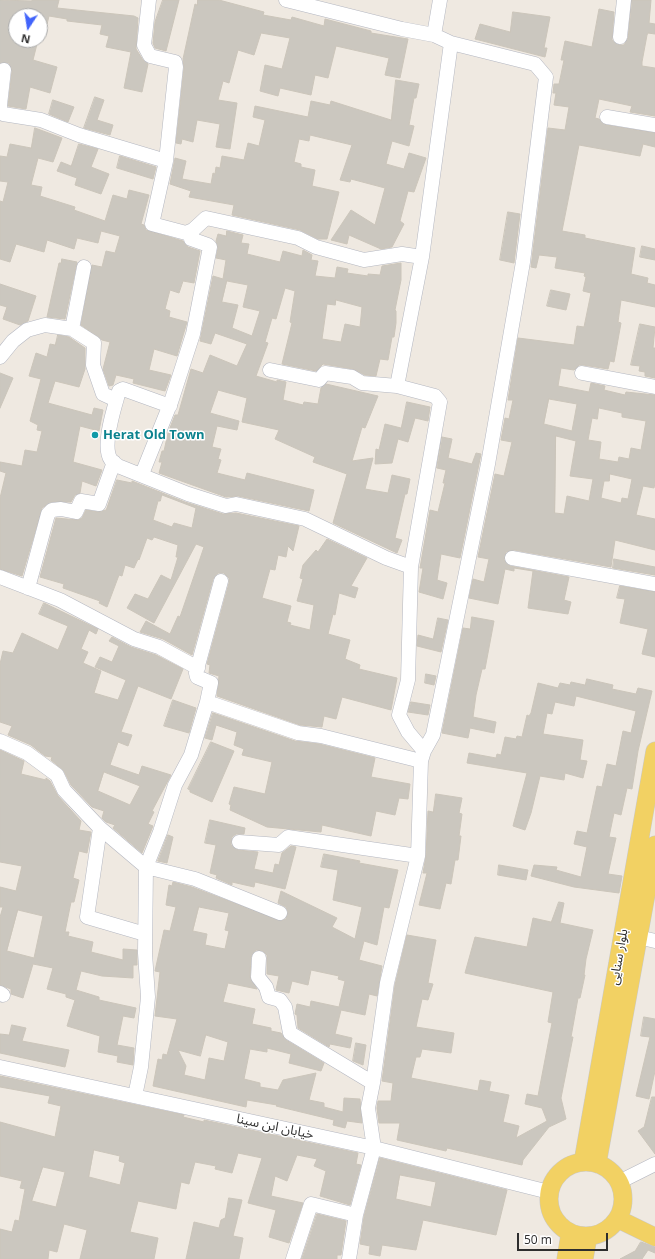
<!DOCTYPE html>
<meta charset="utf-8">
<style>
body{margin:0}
#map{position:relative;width:655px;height:1259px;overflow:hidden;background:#efe9e1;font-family:"Open Sans",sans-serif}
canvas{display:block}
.north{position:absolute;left:8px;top:8px;width:40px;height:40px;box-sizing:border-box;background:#fff;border:1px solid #ababab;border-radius:50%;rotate:192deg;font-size:11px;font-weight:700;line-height:16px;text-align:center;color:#2e2e2e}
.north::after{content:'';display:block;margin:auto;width:14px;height:18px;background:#4264fb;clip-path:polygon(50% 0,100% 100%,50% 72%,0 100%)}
.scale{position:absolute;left:517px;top:1233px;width:91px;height:18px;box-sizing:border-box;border:2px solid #2e2e2e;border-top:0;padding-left:5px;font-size:12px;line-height:14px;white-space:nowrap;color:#2e2e2e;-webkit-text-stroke:3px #fff;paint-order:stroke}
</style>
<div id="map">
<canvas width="655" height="1259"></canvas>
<div class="north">N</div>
<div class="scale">50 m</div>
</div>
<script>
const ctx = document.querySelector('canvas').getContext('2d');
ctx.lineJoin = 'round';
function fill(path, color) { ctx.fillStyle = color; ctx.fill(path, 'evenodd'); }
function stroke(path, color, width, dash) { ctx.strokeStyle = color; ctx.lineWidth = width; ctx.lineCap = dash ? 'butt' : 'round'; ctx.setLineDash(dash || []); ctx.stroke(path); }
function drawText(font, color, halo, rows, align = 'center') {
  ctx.font = font + ' "Open Sans","Noto Sans Arabic",sans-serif'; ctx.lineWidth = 3; ctx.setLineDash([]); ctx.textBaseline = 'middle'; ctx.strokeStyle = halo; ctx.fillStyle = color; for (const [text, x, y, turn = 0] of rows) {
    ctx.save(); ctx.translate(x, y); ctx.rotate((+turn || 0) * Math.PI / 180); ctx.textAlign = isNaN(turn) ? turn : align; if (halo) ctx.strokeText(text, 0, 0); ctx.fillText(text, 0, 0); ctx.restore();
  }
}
const building = new Path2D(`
 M0 0 32 1V0H59L57 8 134 16 138 18 136 49 143 60 148 64 142 92 124 88 131 52 106 47 109 36 100 34 102 25 67 21V19L49 16 44 37 40 36V16H16V40H38L33 60 57 67 50 93 30 87 26 109 8 106 12 71 9 63H0Z
 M163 0H179L166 51 155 48 153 43 155 22Z
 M198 0H219L264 12 263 15 291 20 292 17 324 26 325 19 371 31V33L408 39 400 78 385 75 389 58 336 46 328 78 315 75 311 95 280 88 278 96 260 91 265 65 282 69 290 38 261 33 254 55 238 50 229 83 223 81 218 100 237 103 230 149 216 147 220 124 197 120 193 142 182 139 181 144 176 143 184 68 183 59 195 4 197 5Z
 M632 0H651L649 23 655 24V34L648 33 647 35 642 62V66L655 68V116L630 112 632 106 599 99 595 118 599 119 606 125 655 133V147L643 144 640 156 579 145 562 231 585 235V238L635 248 631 274 648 278 647 283 655 285V307L621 300 618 322 621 323 614 362 610 361 608 369 583 365H579L574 370 561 368 558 386 589 392 591 383 605 386 604 390 625 395 626 392 655 395V483L654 488 643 486 636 515 655 519V550L615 540 611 567 514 550 506 552 504 560 510 566 569 577 564 600 571 602 568 614 528 608 533 571 514 568V571L505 569 498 604 469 598 473 579 484 582 489 559 478 557 495 474 504 476 512 442 501 440 505 418 509 419 513 400H508L518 338 574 345 577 326 584 327 591 293 583 291 586 277 584 276 585 273 555 268 557 257 539 255 536 268 531 267 548 128 565 130 569 107 554 105 556 93H553L554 84H559L564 60H561L565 41 592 47 599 9 614 12 612 40 619 45H624L628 38ZM549 399 577 404 572 431 544 424ZM599 408 622 413V417L646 421 641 450 631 448 629 459 619 457 618 462 599 459 601 442 588 440 592 418 597 419ZM556 436 576 441 570 476 593 479 589 501 567 496 564 514 555 513ZM610 474 632 479 628 499 622 498 621 503 601 498 604 481H609Z
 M513 12 550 17 544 48H547L545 57 475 39 480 24 510 32Z
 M396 80 419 84 416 98H414L409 125 414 126 409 146 392 141 386 164 404 169 409 153 426 158 414 192 408 191 400 221 404 224 392 247 381 249 349 235 347 244 331 240 351 210 375 225 385 188 351 179 350 182 340 180 352 145 310 135 309 141 299 139 294 162 301 164V167L315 170 312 186 339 192 327 239H318L300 230 232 215 234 205 189 197 191 191 170 184 175 158 186 161 182 179 211 184 213 173 215 174 216 167 220 168 222 156 244 160 248 143 259 146 265 120 253 117 255 106 308 117 311 101 330 105 331 101 391 120Z
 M95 97 104 100 97 120 113 125 110 135 84 128Z
 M53 100 74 107 68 122 49 114Z
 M35 128 62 138 53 162 38 158 31 185 42 187 40 196 75 207 74 210 105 221 113 195 127 199 129 190 149 195 141 224 144 225 146 230 183 241 188 247 200 251 194 283 183 281 179 293 170 290 165 309 170 311 169 317 187 322 177 356 154 349 149 370 171 375 165 391 133 383 134 379 116 375 113 385 109 386 103 369 110 342 102 340 81 325 92 265 102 267 106 251 115 253 120 236 101 231 98 243 77 238 74 249 47 240 44 252 16 244 10 262 0 259V201L3 202 8 182 0 181V156L7 157 10 144 31 148Z
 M79 144 98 149 91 167 109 174 101 194 75 185 77 178 57 171 61 162 71 166Z
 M120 156 156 167 153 179 117 168Z
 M508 212 520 214 514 263 500 260Z
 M227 231 243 235 241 243 249 244 247 254 280 262 283 251 302 256 303 250 312 255 311 260 318 261 315 276 335 278 337 267 348 269 347 273 368 276V274L380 275 382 266 401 263V280L395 310 396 311V323L394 337H392L388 360 380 359 376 376 365 375 353 369 323 364 316 371 282 364 292 323 290 322 295 291 285 288 276 319 272 318 265 342 268 343 256 376 277 382V380L286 382 283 400 303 405 304 402 318 404 321 388 326 384 378 396 365 428 362 427 352 461 373 458 365 489 388 493 392 475 410 479 407 494H405L395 538 402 540 397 553 333 523 347 474 313 462 315 457 275 439 279 430 242 422 247 398 218 390 210 413 239 421 237 430 217 426 212 447 221 449 218 459 221 460 217 473 245 480 247 473 314 490 309 511 238 496 226 497 159 473 162 462H159L162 451H164L168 433 175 415H178L191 369 203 373 210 355 237 366 247 344 215 333 211 344 200 341 213 276 223 279 226 260 216 258 218 248 216 241 218 234 226 236ZM227 281 248 285 243 307 260 311 252 336 232 328 238 305 222 302ZM336 300 362 307 360 327 345 324 341 342 322 339 327 304 335 305Z
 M642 246 655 249V260L640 257Z
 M62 259 77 262 65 319 47 317 59 263H61Z
 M0 284 36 296 28 321 20 325 3 319 7 307 0 305Z
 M551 290 570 294 566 310 547 306Z
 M640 324 655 327 653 348H655V378L645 376V372L639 371 640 366 631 365Z
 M58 335 69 337 85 348V369L79 387 55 381 48 403 92 415 94 408 103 410 99 431 80 426 73 462 102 470 96 486 82 481 80 493 75 495 71 502H51L42 508 22 576 0 569V498L6 473 0 471V462L22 466 25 450 37 452 42 431 37 430 38 425 30 421 41 379 29 376 36 353 47 357 50 344 55 345Z
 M0 373 13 378 0 408Z
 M407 402 430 407 428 421 415 418 408 442 398 439 392 463 375 464 376 449 379 450 385 424 401 428Z
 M442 437 452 439 448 458 472 464 476 453 481 454 460 558 441 554 437 580 447 583 443 599 419 592 423 568H420L430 510 438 512 445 483H443L446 470 437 468Z
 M117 480 132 483V481L185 502 223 514 236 513 299 526 293 551 288 546 286 557 278 555 275 570 270 569 262 598 291 606 287 622 291 623 290 625 310 630 314 605 297 601 303 579 300 578 303 565 316 550 318 552 327 539 367 558 351 586 358 588 355 598 339 593 335 615 333 614 328 634 350 640 345 659 360 665 359 669 397 678 391 710 342 697 336 719 324 716 322 727 300 725 217 696 219 676 209 673 210 665 207 664 229 583V578L224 573H218L213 579 192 655 163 639 140 632 146 621 170 634 178 616 180 617 204 547 196 544 154 623 127 608 135 594 148 599 161 575 171 580 178 557H176L178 545 154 537 152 540 147 538 139 560 138 559 134 568 125 565 122 576 119 575 107 607 99 603 100 601 63 588 64 584 40 577 56 518 78 520 82 518 86 510 98 512 106 510ZM162 495 196 508 192 528 174 523 172 527 153 520 158 501H160Z
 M614 559 655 567V575L613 568Z
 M620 586 655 592V657L642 654 648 629 620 623 625 599 617 598Z
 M44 603 98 629 96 634 89 630 81 649 88 652 83 663 101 671 94 693 118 700 126 680 95 667 100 657 112 662 119 646 109 641 112 637 131 647 156 655 183 669 171 699 138 686 121 732 132 735 128 746 118 742 110 765 139 775 142 766 171 775 152 811 154 812 148 824 153 826 142 853 113 828 115 825 106 822 102 818 104 811 92 807 71 785 64 771 51 760 52 757 45 756 31 745 8 735 12 726 0 722V664L3 651 13 653 22 633 58 650 68 626 39 614ZM104 772 140 786 130 805 98 791Z
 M472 617 494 621 485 669H482L476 695 473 717 496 722 494 733 470 728 468 738 442 733 463 628 470 629Z
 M438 618 448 620 441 652 417 646 418 635 433 639Z
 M426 674 436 676 434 685 425 683Z
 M587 679 613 685 612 689 636 694 638 688 652 691 638 751 632 789 627 788 621 815 614 813 609 837 616 838 608 874 622 876 619 893 574 887 531 876 534 865 557 867 556 870 581 877 587 847 574 844 577 831 587 833 597 786 602 787 607 764 616 766 623 731 631 733 636 711 576 696 574 706 555 702 552 714 547 713 543 734 583 740 580 760 587 761 583 778 565 773 564 780 540 776 531 813 525 830 513 826 527 773 467 763 469 753 496 758 497 754 501 755 505 737 516 739 517 736 522 737 527 715 529 716 531 713 538 683 558 688 560 683 570 685 571 682 585 685Z
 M173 700 196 708 189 733 164 726Z
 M411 702 430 705 428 715 408 712Z
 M213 713 295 741 319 744 375 758 371 777 410 784 408 799 399 798 395 815 376 811 371 836 322 825 321 832 267 827 230 810 231 805 229 804 234 787 265 794 272 762 242 755 244 749 234 745 237 732 216 725 212 740 205 738Z
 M211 742 234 751 212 802 190 792V790L188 789Z
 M0 750 24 761 21 774 46 780V778L50 781 58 796 81 821 79 830 91 832 87 853 79 851 73 878 79 880 74 902H71L65 932H69L68 936 93 942 91 952 123 960V949L137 950V965H133V978L102 976 81 971 76 990 99 997V1000L136 1008 134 1018 123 1016 117 1045 134 1048 133 1065 117 1062 118 1056 98 1052 100 1036 67 1026 75 1000 66 997V994L47 989 53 968 33 964 23 998 11 994V989L0 985V917L3 907H0V887L16 891 22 866 0 862ZM18 910 43 916 34 958 7 951Z
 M436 794 462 798 459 813 462 814 459 836H461L458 860H455L451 884 446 883 440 909 419 905 427 873H423L426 856 428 811 433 812Z
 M210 820 245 828 244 834H236L232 837 231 845 238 850 258 852 254 869 273 873 275 864 279 865 282 853 291 846 296 847 285 889 255 882 254 887 232 882V885L216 878 217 875 210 873 216 845 205 843Z
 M168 835 173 837 167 863 158 861Z
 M324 854 360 861 359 863 398 870 389 908 384 907 377 945 364 941 359 960 382 966 377 996 369 994 365 1015 341 1010 335 1034 352 1038 350 1048 330 1044 329 1047 298 1028 297 1015 295 1014 297 1004 310 1007 311 1001 339 1007 345 981 338 979 339 976 311 970 308 985 292 981 289 993 276 990 279 976 267 974V955L263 951 256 950 251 957 250 977 257 989 228 983 223 1002 255 1009 252 1024 271 1028V1031L281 1033 286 1040 324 1063 321 1071 289 1063 291 1054 267 1048V1052L250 1049 244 1079 260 1083V1087L278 1090 283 1080 316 1073 309 1100 324 1103V1107L343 1112 344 1098 360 1099 362 1123 347 1121 345 1128 333 1125 334 1120 276 1106 277 1105 247 1100 246 1107 153 1086 158 1059 162 1060 163 1054 167 1055 177 1019 155 1016 160 972 155 971 164 930 170 931 176 907 166 905 169 885 172 886 173 882 192 887 281 921 286 919 288 912 286 907 278 903 281 891 337 918 332 927 355 939 362 907 333 900 338 870 321 867ZM199 907 229 913 225 930 229 931 225 949 205 945 207 934 193 931ZM206 1035 228 1042 224 1061 209 1058 205 1080 184 1075 186 1066 178 1050 200 1056Z
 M499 865 528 870 526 880 498 875Z
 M559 902 564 903 560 923 593 930 586 959 584 975H585L580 998H578L571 1037H573L561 1098 566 1119 549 1127 523 1160 522 1165 447 1148 446 1151 397 1140 400 1123H379L377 1108 378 1101H391L393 1083 382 1081 395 985 407 935 436 940 428 983 433 984 428 1000 422 999 416 1027 454 1033 451 1053 422 1049 420 1057H416L411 1078 478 1091 480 1080 491 1082 489 1091 509 1095 503 1122 519 1126 516 1138 547 1121 542 1108 525 1104 527 1094 538 1096 552 1023 548 1022 553 992 465 973 475 937 527 947 533 918 551 922Z
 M644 1017 655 1019V1071L649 1099 636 1096 650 1037 641 1036Z
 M12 1025 26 1028 22 1041 69 1050 65 1067 0 1053V1034L9 1035Z
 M356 1043 366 1045 363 1065 353 1061Z
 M0 1076 184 1115 183 1117 204 1122V1120L358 1153 356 1164 361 1165 350 1205 320 1196 326 1171 314 1166 317 1159 297 1155 287 1181 275 1176 271 1196 303 1203 289 1243 269 1237 276 1210 248 1203 262 1158 238 1153 232 1173 215 1169 216 1166 195 1162 189 1184 181 1182 176 1209 138 1201 130 1232 158 1238 154 1259H80L87 1230 64 1224 57 1252 49 1250 48 1259H0V1229L12 1232 15 1220 19 1221 25 1189 20 1188 22 1181 0 1176V1122L55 1137 61 1106 48 1103 50 1096 0 1087ZM94 1150 120 1156 119 1161 125 1163 120 1185 89 1177ZM43 1167 65 1172 56 1207 32 1201Z
 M652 1097H655V1154L638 1131 644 1127Z
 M380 1158 507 1190 496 1235 423 1220 416 1250 382 1245 380 1256 369 1254 370 1246 360 1244 364 1217ZM400 1175 436 1182 431 1207 396 1199Z
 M229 1198 242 1200 233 1236 243 1238 239 1259H186L194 1222 219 1228 221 1220 225 1218Z
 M317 1214 346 1221 341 1255H337V1259H302Z
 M641 1242 655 1247V1253L648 1250 642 1259H620L635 1251Z`);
fill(building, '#cbc7bf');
stroke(building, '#cbc5ba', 1);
const minor = new Path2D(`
 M149 0 144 45 150 56 175 62 176 67 166 161 152 224 186 233 193 230 206 218 298 238 316 247 364 260 402 254 422 257
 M286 0 402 29 434 35 451 43 535 64 546 77 523 262 488 464 433 735 424 751
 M434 35 440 0
 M620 37 624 0
 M4 70 0 105V111L3 114 41 120 79 135 166 161
 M607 117 655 125
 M72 329 84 267
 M0 357 13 341 27 330 45 325 72 329 94 343 93 365 103 394 116 400
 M270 370 319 380 325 373 352 377 362 383 397 386
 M582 373 655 387
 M170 406 123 389 119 391C115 406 101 446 111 460 113 462 116 464 118 466L188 494 226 506 236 504 305 519 386 558 411 567
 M142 474 171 402 193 334 210 247 208 245 191 239 193 230
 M512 558 655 584
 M0 577 60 600 134 639 159 647 198 668
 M221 581 196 673 197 677 211 683 207 702 298 733 321 736 421 761
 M28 588 48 514 52 510 61 509 76 512 81 501 99 504 114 462
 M0 741 27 753 57 775 64 790 100 828 146 867 195 879 280 913
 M100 828 87 917 145 934
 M239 842 279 845 288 837 418 856
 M638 937 655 941
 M259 958 258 977 266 987 269 997 280 1000 285 1007 290 1033 373 1083
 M0 993 3 995
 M0 1067 374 1148 549 1192
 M135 1096 141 1067 148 997 145 953 146 867 160 832 175 785 191 755 207 702
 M619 1182 655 1164
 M293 1259 311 1204 356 1215
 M349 1259 356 1215 374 1148 368 1108 373 1083 387 983 418 856 421 761 424 751 408 732 399 715 408 680 411 567 440 402 435 396 397 386 422 257 451 43`);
const major = new Path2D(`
 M549 1199a37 37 0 1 1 74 0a37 37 0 1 1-74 0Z
 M583 1162 655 751
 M597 1164 655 845
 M618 1219 655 1237
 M566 1259 570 1234
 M584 1259 588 1237`);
stroke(minor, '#b4b7c1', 15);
stroke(major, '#c9c9c9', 19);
stroke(minor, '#fff', 14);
stroke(major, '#f2d163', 18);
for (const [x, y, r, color] of [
 [95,435,4,"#0f9aa8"]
]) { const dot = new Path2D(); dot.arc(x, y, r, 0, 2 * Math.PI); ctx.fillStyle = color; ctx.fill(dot); stroke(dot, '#fff', 1.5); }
drawText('bold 13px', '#0d838f', '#fff', [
 ["Herat Old Town",103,435]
], 'left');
drawText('13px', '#2e2e2e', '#fff', [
 ["بلوار سنایی",619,957,-80],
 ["خیابان ابن سینا",275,1127,12]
]);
</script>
